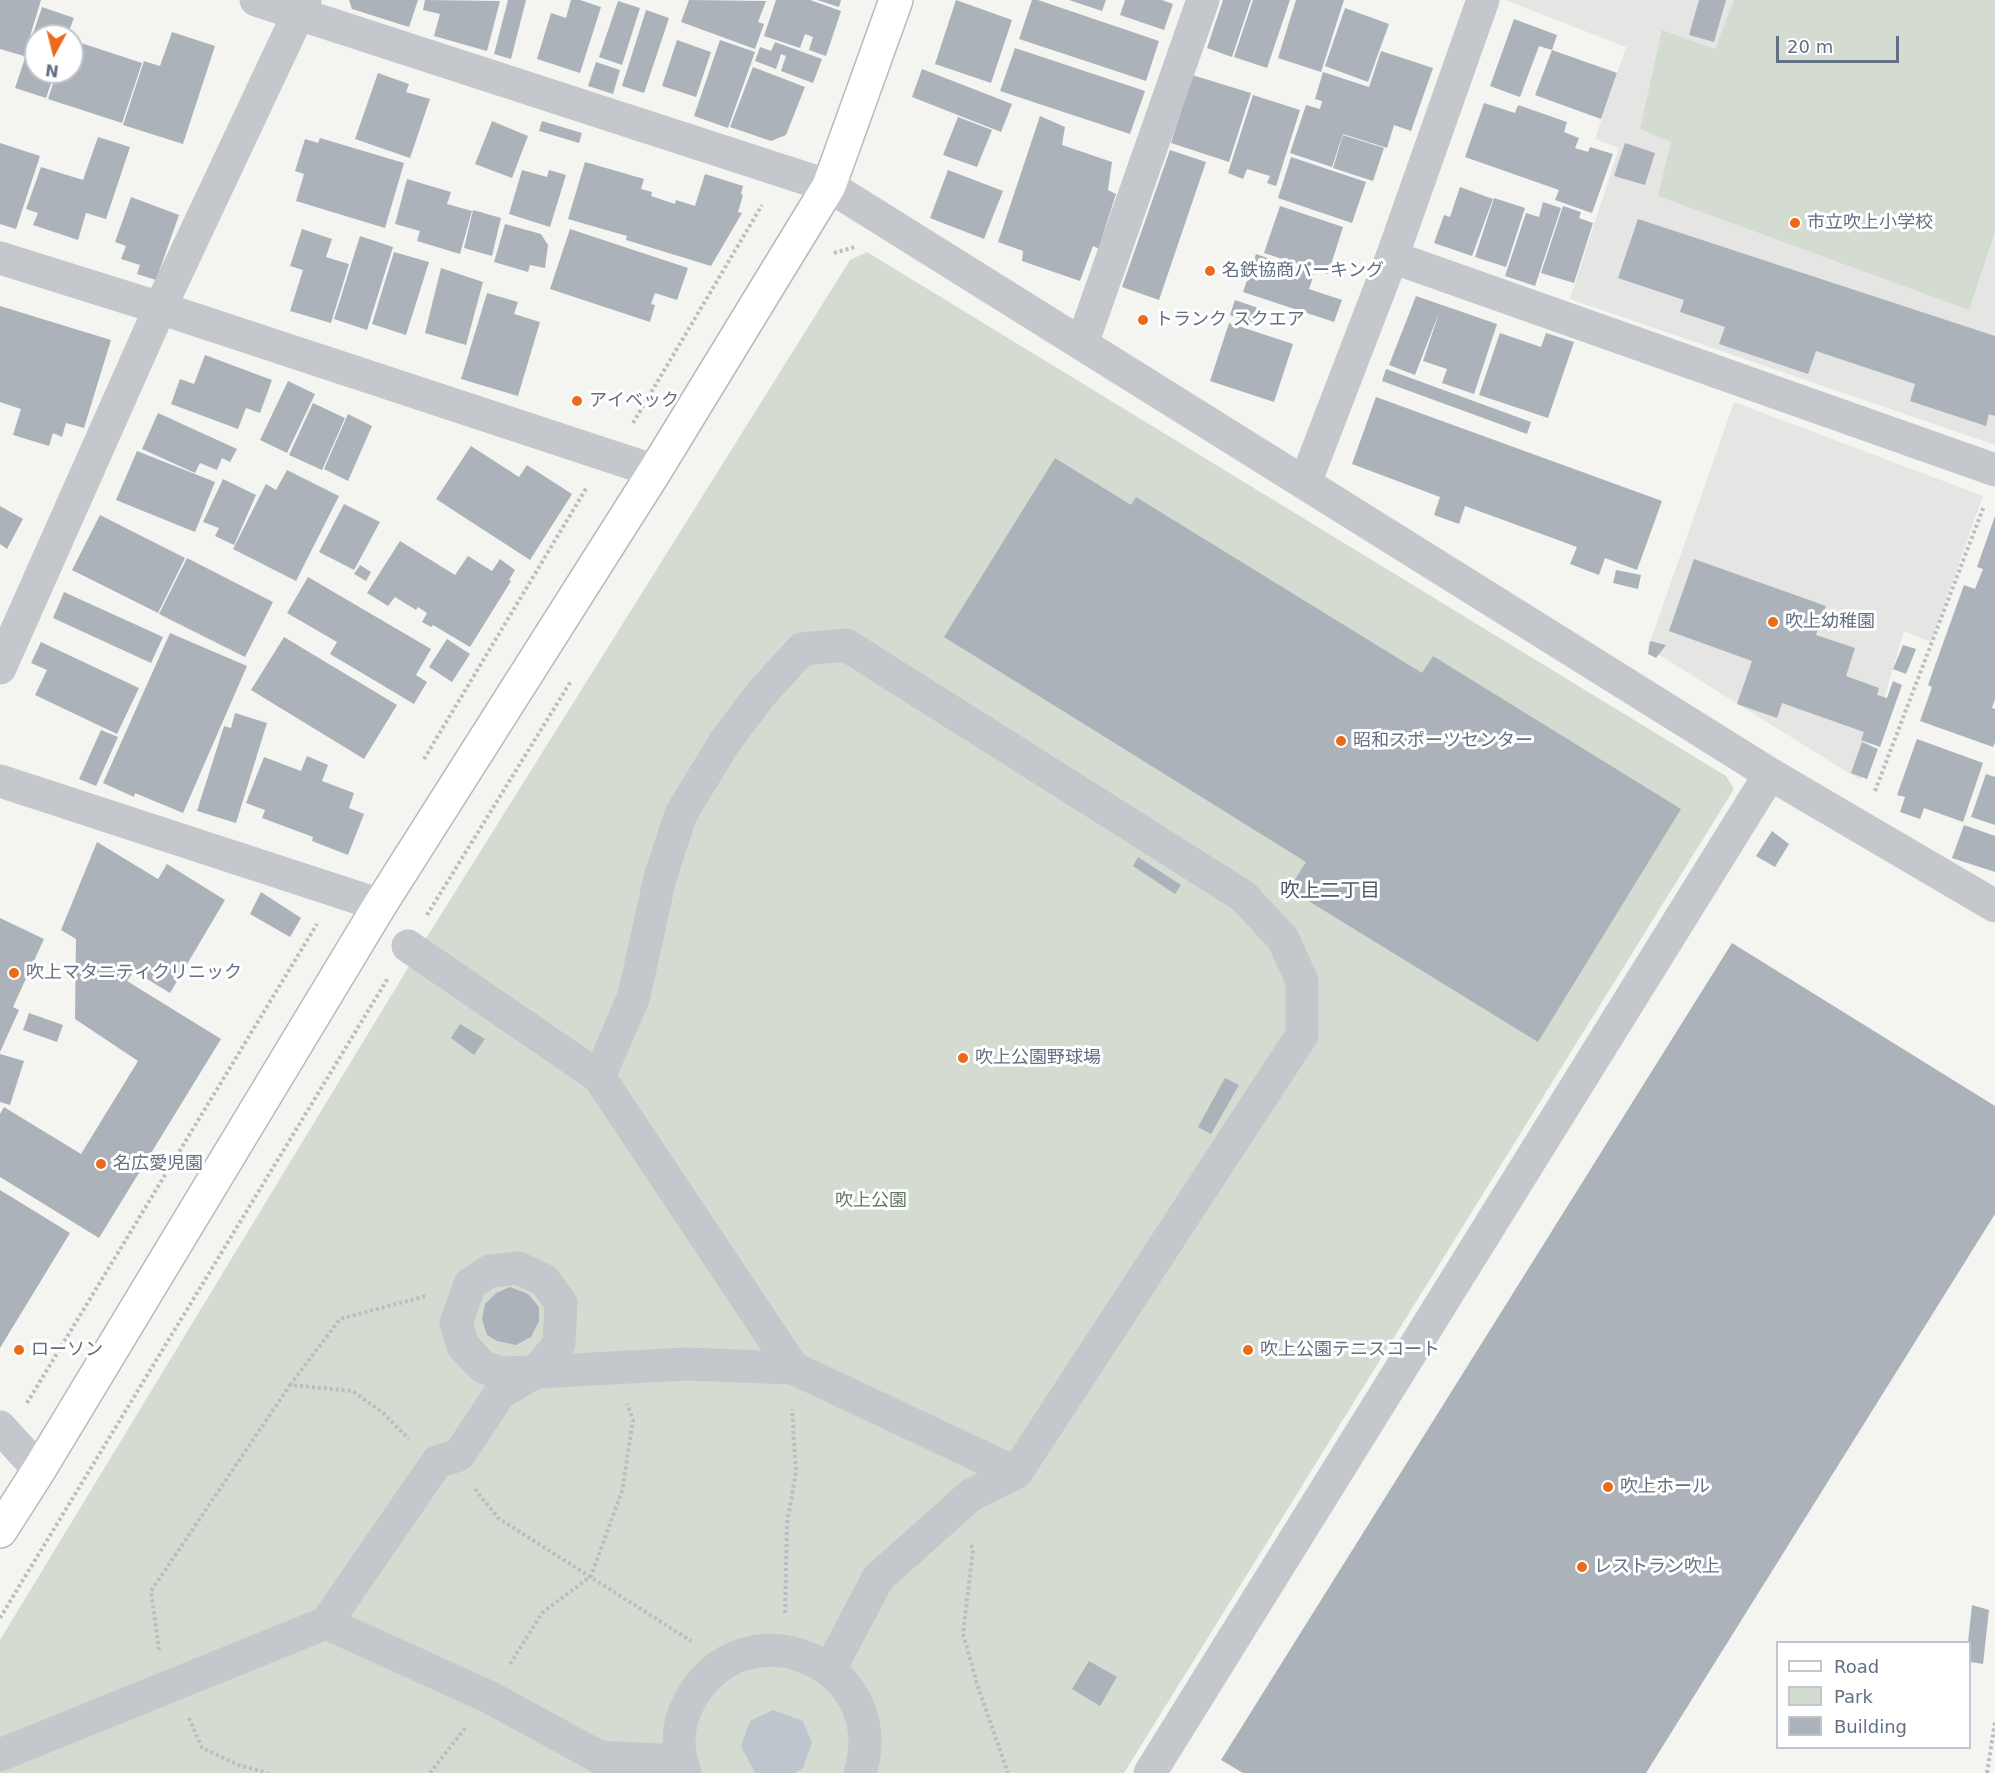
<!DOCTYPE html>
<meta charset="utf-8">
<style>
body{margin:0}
#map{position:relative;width:1995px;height:1773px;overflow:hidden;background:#f4f5f1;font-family:"DejaVu Sans",sans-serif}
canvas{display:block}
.legend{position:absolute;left:1776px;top:1641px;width:195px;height:108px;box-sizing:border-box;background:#fff;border:2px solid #c0c6cd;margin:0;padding:8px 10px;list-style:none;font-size:18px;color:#627083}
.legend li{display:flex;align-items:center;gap:12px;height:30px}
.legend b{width:30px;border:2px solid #c0c6cd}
.north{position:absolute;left:24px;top:24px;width:60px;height:60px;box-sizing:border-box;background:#fff;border:2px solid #c0c6cd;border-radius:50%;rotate:187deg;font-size:16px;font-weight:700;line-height:24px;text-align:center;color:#627083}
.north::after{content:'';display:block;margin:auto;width:21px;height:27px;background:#eb6b1b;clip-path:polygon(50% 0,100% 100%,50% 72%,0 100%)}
.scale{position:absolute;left:1776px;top:36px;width:123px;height:27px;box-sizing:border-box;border:3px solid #627083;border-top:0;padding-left:8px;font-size:18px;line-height:21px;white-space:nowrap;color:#627083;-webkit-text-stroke:4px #fff;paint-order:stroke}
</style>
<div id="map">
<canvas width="1995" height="1773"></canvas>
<ul class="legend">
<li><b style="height:8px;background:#fff"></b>Road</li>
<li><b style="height:16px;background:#d4dcd2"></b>Park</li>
<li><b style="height:16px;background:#acb2b9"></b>Building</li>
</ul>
<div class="north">N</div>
<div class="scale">20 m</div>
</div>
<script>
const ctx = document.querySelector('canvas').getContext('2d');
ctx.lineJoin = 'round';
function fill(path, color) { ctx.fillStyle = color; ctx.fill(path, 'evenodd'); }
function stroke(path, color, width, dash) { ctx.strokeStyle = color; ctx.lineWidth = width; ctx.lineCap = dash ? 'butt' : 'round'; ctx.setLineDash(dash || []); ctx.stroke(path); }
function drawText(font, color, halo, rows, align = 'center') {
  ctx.font = font + ' "DejaVu Sans","Noto Sans JP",sans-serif'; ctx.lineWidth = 6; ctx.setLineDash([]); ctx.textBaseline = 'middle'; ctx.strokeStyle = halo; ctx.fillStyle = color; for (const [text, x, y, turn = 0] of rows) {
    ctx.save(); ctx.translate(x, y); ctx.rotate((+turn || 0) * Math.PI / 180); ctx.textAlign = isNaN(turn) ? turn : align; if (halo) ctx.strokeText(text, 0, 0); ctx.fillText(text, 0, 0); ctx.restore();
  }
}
fill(new Path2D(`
 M1505 0H1995V445L1570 299 1619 148 1595 139 1626 47Z
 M1734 402 1983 496 1931 642 1904 631 1860 780 1648 648Z`), '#e5e6e4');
fill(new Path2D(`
 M1734 0H1995V232L1969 310 1658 196 1671 142 1640 129 1662 30 1715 49Z
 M867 252 1726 776 1734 789 1124 1773H0V1640L420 948 850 260Z`), '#d4dcd2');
fill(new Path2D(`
 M773 1710 803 1721 812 1743 803 1768 795 1773H755L741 1746 750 1721Z`), '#bdc6cd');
fill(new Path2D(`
 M0 0H41L24 56 0 49Z
 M349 0H418L409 27 352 9Z
 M425 0 500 1 487 51 434 36 440 14 423 10Z
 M508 0H526L511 59 494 54Z
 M571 0H580L601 7 580 73 537 59 551 13 566 18Z
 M689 0 766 1 758 22 764 24 755 49 681 22Z
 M776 0H810L841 11 826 56 809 50 813 37 805 34 800 48 764 36Z
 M817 0H841L839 7Z
 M956 0 1012 20 991 83 935 64Z
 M1032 0H1038L1159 41 1146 81 1019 39Z
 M1069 0H1106L1102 11Z
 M1125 0H1162L1173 4 1164 30 1120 15Z
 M1223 0H1251L1232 57 1207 48Z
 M1253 0H1290L1267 68 1234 57Z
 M1296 0H1344L1321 72 1278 58Z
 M1699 0H1726L1714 42 1689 35Z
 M618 1 640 8 622 65 599 57Z
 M42 7 74 18 67 36H36V72H55L46 98 15 88Z
 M1345 8 1389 24 1368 82 1325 66Z
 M646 10 669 18 644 93 622 86Z
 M1514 19 1557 35 1552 50 1539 46 1520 97 1490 86Z
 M172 32 215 46 183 144 123 125 144 61 160 66Z
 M72 40 142 63 122 123 48 99 57 72H72Z
 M677 40 711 52 696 97 662 86Z
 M720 40 755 52 728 128 694 116Z
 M775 42 822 59 813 83 781 71 786 56 781 54 776 69 755 61 760 47 771 51Z
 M1015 48 1145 91 1130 134 1000 91Z
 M1552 50 1617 73 1601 119 1535 95Z
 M1381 51 1433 68 1411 131 1394 125 1387 148 1343 134 1332 167 1290 153 1306 105 1320 109 1322 101 1315 99 1323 72 1369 87Z
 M596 62 620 70 613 94 588 86Z
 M753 67 805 87 786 135 771 141 730 127Z
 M922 69 1012 104 1001 132 912 97Z
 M378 73 409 84 406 92 430 99 410 158 355 139Z
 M1192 75 1251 93 1229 162 1171 143Z
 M1253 95 1300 110 1276 186 1267 183 1270 176 1247 169 1243 179 1228 173Z
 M1484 103 1515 113 1518 105 1567 122 1564 132 1579 138 1575 148 1588 152 1590 147 1613 154 1592 213 1555 200 1559 190 1465 157Z
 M1040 116 1065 127 1062 145 1112 162 1108 190 1116 194 1103 234 1101 250 1093 246 1080 281 1022 261 1023 251 998 242Z
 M958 117 992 130 977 167 943 155Z
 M492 121 528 136 512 178 475 164Z
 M542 121 582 133 579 143 539 131Z
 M1343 135 1384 148 1373 181 1333 168Z
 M98 137 130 147 106 219 86 213 78 240 33 225 38 213 26 209 41 167 83 180Z
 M320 138 404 163 385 228 296 201 304 174 295 171 305 139 318 143Z
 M0 143 40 156 16 229 0 224Z
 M1625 143 1655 153 1645 185 1614 176Z
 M1170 150 1206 162 1159 300 1122 287Z
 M1291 157 1366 182 1352 223 1278 198Z
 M585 162 644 179 641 189 652 192 651 196 675 204 676 200 695 206 705 174 743 186 741 194 743 195 738 212 742 213 711 266 626 240 627 236 568 219Z
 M522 170 547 177 549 170 566 175 550 227 509 214Z
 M948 170 1003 191 984 239 930 218Z
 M407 179 451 192 447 204 472 211 460 254 417 241 420 231 395 224Z
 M1460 187 1493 199 1472 256 1434 243 1444 215 1450 217Z
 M131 197 179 215 156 280 137 274 140 265 121 259 126 246 115 242Z
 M1494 198 1525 208 1506 267 1475 257Z
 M1543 202 1561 208 1535 286 1505 276 1526 213 1539 217Z
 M1280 206 1343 227 1328 274 1264 253Z
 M1563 206 1581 212 1579 218 1593 223 1574 283 1541 273Z
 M473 210 501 218 492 256 464 248Z
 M1638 219 1995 336V416L1989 414 1986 426 1910 401 1915 384 1816 351 1808 374 1719 344 1725 327 1680 312 1684 300 1618 278Z
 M505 224 541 234 548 245 545 268 530 265 528 272 494 262Z
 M302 229 332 239 326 257 349 264 331 323 290 311 303 270 290 266Z
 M570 229 688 268 677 300 655 293 651 304 655 305 650 322 550 289Z
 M360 236 393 247 367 330 334 319Z
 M394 252 429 262 406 335 372 324Z
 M1256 254 1314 274 1309 289 1342 300 1334 322 1243 292Z
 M441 268 483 282 466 345 425 333Z
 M487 293 518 302 514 314 540 322 518 396 461 379Z
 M1416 296 1497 324 1474 394 1442 383 1447 369 1423 361 1440 310 1415 375 1389 365Z
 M1235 300 1258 308 1252 323 1230 315Z
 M0 306 111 340 84 428 66 423 62 437 53 433 49 446 13 435 21 409 0 402Z
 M1229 323 1293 344 1274 402 1210 381Z
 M1500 333 1541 347 1546 333 1574 342 1548 418 1479 395Z
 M205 355 272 380 260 413 246 408 238 429 171 404 180 379 194 384Z
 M1386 369 1531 422 1527 434 1382 381Z
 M288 381 315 394 287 453 260 440Z
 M1376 397 1662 501 1637 570 1605 558 1599 575 1570 564 1577 547 1465 506 1459 524 1434 515 1440 497 1352 464Z
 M313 403 345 418 322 470 289 455Z
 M158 413 237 449 230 462 222 458 217 470 200 463 195 473 142 449Z
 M348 414 372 426 348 481 324 469Z
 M471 446 519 477 527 465 572 494 530 560 436 499Z
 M137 451 215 482 195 532 116 500Z
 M1055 458 1131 505 1136 497 1422 673 1433 656 1681 809 1538 1042 1289 889 1306 862 944 637Z
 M287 470 339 496 296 581 233 549 266 484 276 490Z
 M223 479 256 495 234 545 215 536 219 528 203 522Z
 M344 504 380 522 354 570 319 552Z
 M0 506 23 519 7 549 0 544Z
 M100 515 185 558 158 613 72 570Z
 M1995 516V699L1992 708 1995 709V742L1993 747 1920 721 1932 687 1928 685 1964 585 1975 589 1983 569 1977 567Z
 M400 541 455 575 468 556 492 571 500 559 515 570 509 580 511 581 470 647 433 625 431 627 422 622 427 613 418 607 416 610 395 597 388 606 367 593Z
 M187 558 273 602 245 657 159 614Z
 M1694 559 1826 606 1816 635 1855 648 1846 676 1879 688 1877 695 1887 698 1893 681 1902 685 1880 747 1861 740 1864 732 1782 703 1777 718 1737 704 1752 661 1669 631Z
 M360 565 371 572 366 581 354 574Z
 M1616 570 1641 575 1638 589 1613 583Z
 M308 577 431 649 416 675 427 682 414 704 330 654 337 642 287 613Z
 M64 592 163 637 151 663 53 618Z
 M170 633 247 666 183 813 135 793 134 797 103 783Z
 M284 637 397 705 364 759 251 690Z
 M447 639 470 654 452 682 429 667Z
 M1650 641 1666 645 1656 658 1648 654Z
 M41 642 139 688 117 734 35 695 47 670 31 663Z
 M1903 645 1916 649 1906 674 1893 669Z
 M235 713 267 723 236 823 197 811 224 726 231 728Z
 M101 730 118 737 96 786 79 779Z
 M1917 739 1983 763 1963 822 1924 808 1920 819 1900 812 1905 797 1897 795Z
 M1862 742 1878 749 1867 779 1851 773Z
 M307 756 328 765 322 781 354 793 349 808 364 814 348 855 312 841 313 837 262 818 265 810 246 803 264 757 301 771Z
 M1986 774 1995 777V825L1971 817Z
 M1964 825 1995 836V872L1952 858Z
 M1772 831 1789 844 1775 867 1756 856Z
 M97 842 158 879 167 864 225 900 170 993 134 971 127 981 221 1039 99 1238 0 1177V1114L4 1107 81 1154 138 1061 75 1019 76 939 61 930Z
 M1138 857 1181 885 1175 894 1133 866Z
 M261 892 301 918 290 937 250 914Z
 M0 918 44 939 13 1007 19 1010 0 1052Z
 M1732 943 1995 1106V1214L1646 1773H1243L1221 1760Z
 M29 1013 63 1025 57 1042 23 1030Z
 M460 1024 485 1039 474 1055 451 1038Z
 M0 1054 24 1061 10 1105 0 1102Z
 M1225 1078 1239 1085 1211 1134 1198 1127Z
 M0 1190 70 1233 0 1348Z
 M510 1287 528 1294 539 1307V1321L531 1337 516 1345 497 1341 487 1335 482 1319 485 1304 496 1293Z
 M1972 1605 1989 1610 1983 1664 1970 1662V1642H1968Z
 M1089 1661 1117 1677 1100 1706 1072 1689Z`), '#acb2b9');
const secondary = new Path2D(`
 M0 1531 39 1470 380 905 655 471 829 186 896 0`);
stroke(secondary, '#b6babf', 36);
stroke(new Path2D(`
 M834 253 855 247
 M633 423 762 205
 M424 759 587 487
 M1875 791 1984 506
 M427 915 571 681
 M290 1385 340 1319 426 1296
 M27 1403 317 924
 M475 1489 498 1518 691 1641
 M971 1545 973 1550 963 1634 978 1687 1008 1773
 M785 1613 787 1523 796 1472 792 1409
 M0 1618 388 978
 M159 1650 151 1591 290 1385 352 1391 382 1412 409 1439
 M510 1664 542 1613 591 1576 622 1491 633 1420 627 1404
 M189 1718 202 1748 241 1766 268 1773
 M430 1773 466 1727
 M1987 1773 1995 1722`), '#bbbdc0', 4, [3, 3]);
stroke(new Path2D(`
 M256 0 829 186 1770 774 1995 906
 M1392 257 1995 470
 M0 258 160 308 655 471
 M1082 344 1203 0
 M1305 483 1392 257 1483 0
 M0 668 160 308 305 0
 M0 781 380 905
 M408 946 599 1077 793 1368 1016 1473
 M599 1077 634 996 660 878 681 814 724 743 760 695 802 649 846 645 1243 896 1283 939 1302 981V1035L1016 1473 971 1495 878 1578 830 1669
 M518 1268 544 1280 561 1303 559 1344 536 1372 501 1373 483 1367 463 1346 456 1323 470 1284 490 1271Z
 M0 1427 39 1470
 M326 1623 437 1462 459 1455 500 1393 536 1372 686 1364 793 1368
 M0 1755 326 1623 489 1697 599 1757 680 1761
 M685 1773C676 1750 677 1724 689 1702 743 1600 894 1663 860 1773
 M1150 1773 1770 774`), '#c4c7cb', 33);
stroke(secondary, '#fff', 33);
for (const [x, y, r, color] of [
 [1795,223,6,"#eb6b1b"],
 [1210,271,6,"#eb6b1b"],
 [1143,320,6,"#eb6b1b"],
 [577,401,6,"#eb6b1b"],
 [1773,622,6,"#eb6b1b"],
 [1341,741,6,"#eb6b1b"],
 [14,973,6,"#eb6b1b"],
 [963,1058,6,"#eb6b1b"],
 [101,1164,6,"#eb6b1b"],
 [19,1350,6,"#eb6b1b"],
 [1248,1350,6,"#eb6b1b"],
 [1608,1487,6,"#eb6b1b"],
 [1582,1567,6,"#eb6b1b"]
]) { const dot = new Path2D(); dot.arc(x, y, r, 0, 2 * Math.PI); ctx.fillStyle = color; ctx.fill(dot); stroke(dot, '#fff', 2); }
drawText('18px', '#627083', '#fff', [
 ["市立吹上小学校",1807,223],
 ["名鉄協商パーキング",1222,271],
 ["トランク スクエア",1155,320],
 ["アイベック",589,401],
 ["吹上幼稚園",1785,622],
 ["昭和スポーツセンター",1353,741],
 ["吹上マタニティクリニック",26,973],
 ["吹上公園野球場",975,1058],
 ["名広愛児園",113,1164],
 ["ローソン",31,1350],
 ["吹上公園テニスコート",1260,1350],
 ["吹上ホール",1620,1487],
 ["レストラン吹上",1594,1567]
], 'left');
drawText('18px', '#637a62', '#fff', [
 ["吹上公園",871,1201]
]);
drawText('20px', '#515a68', '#fff', [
 ["吹上二丁目",1330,892]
]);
</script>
